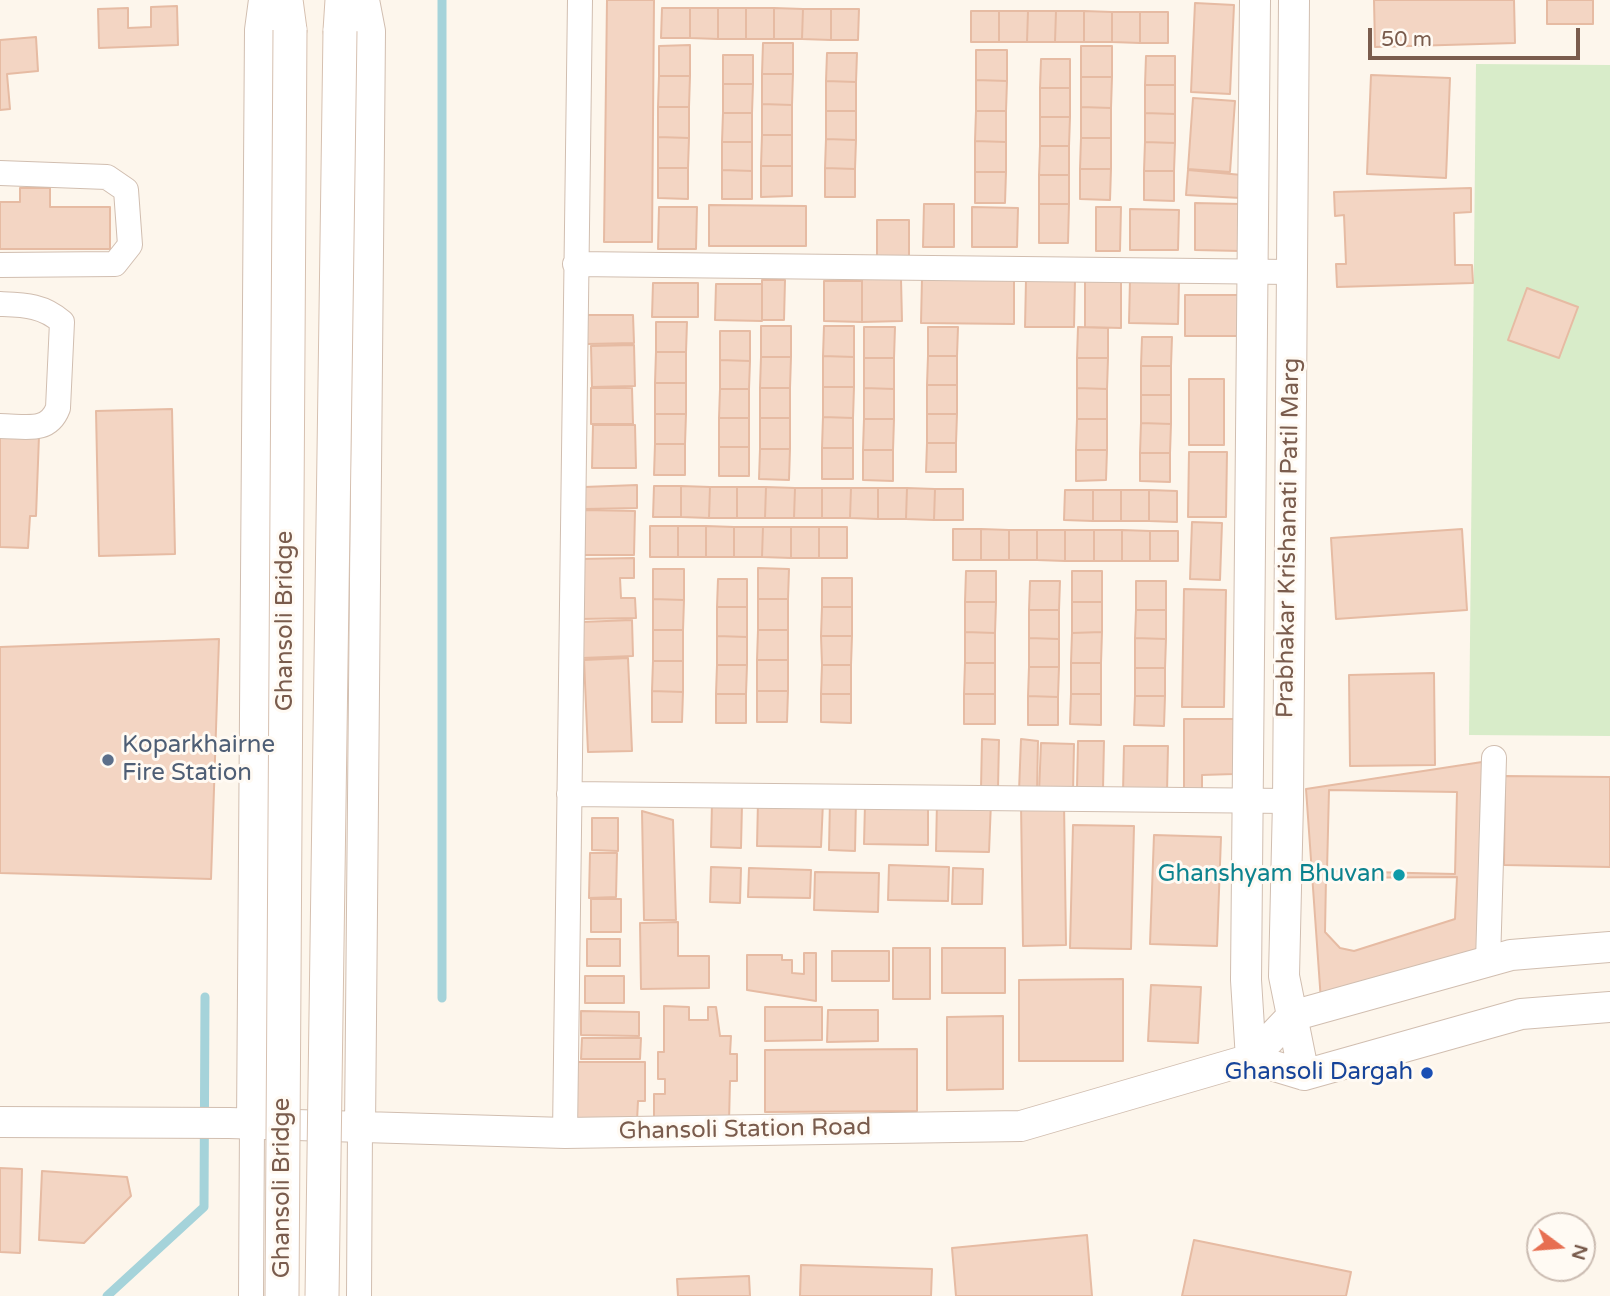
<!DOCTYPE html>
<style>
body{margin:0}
#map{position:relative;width:1610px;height:1296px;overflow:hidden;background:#fdf6ec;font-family:"Varela Round",sans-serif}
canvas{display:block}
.north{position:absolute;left:1526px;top:1212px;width:70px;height:70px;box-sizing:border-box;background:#fffaf3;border:2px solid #cabbb1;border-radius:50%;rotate:106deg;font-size:19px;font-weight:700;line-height:28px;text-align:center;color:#7a5c4d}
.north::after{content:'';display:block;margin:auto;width:24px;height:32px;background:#e76f51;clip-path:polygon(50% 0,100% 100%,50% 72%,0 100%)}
.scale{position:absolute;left:1368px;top:28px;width:212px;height:32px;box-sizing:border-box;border:4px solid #7a5c4d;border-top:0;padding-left:9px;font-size:21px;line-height:24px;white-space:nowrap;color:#7a5c4d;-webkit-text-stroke:5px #fffaf3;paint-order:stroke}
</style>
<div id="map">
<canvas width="1610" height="1296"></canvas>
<div class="north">N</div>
<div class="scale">50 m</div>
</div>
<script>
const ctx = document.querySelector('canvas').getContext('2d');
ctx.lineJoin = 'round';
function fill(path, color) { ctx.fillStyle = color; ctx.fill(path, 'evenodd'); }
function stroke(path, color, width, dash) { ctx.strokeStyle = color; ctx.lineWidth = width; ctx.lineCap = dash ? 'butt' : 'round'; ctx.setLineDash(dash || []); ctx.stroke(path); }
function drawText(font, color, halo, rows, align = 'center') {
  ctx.font = font + ' "Varela Round",sans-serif'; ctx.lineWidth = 6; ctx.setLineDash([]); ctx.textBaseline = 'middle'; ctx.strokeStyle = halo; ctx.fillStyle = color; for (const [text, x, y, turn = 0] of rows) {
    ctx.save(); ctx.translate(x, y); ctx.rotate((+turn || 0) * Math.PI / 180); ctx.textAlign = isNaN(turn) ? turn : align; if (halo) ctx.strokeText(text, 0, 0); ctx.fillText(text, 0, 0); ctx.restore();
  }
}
fill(new Path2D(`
 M1476 64 1610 65V736L1469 735Z`), '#d8ecc9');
stroke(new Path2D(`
 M442 0V998
 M107 1296 204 1207 205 997`), '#a5d3da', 9);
const building = new Path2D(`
 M607 0H654L652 242H604Z
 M1374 0H1514L1515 43 1375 47Z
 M1547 0H1593V24H1547Z
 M1195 3 1234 5 1230 94 1191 92Z
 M177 6 178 45 99 48 98 9 128 8V28L151 27V7Z
 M662 8H690V38H661Z
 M690 8H718V39L690 38Z
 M718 8H746V39H718Z
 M746 8H774V39H746Z
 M774 8 803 9 802 39H774Z
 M803 9H831V40L802 39Z
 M831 9H859L858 40H831Z
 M971 11H999V42H971Z
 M999 11H1028L1027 42H999Z
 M1028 11H1056L1055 42H1027Z
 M1056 11H1084V42H1055Z
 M1084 11 1112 12V42H1084Z
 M1112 12H1140V43L1112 42Z
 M1140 12H1168V43H1140Z
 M36 37 38 71 7 74 10 109 0 110V40Z
 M763 43H793V74H762Z
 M690 45V76H659V46Z
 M1081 46H1112V77H1081Z
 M976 50H1007V81L976 80Z
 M827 53H857L856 82 826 81Z
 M723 55H753V84H723Z
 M1146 56H1175V85H1145Z
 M1041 59H1070V88H1040Z
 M762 74H793L792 105 762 104Z
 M1371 75 1450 78 1446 178 1367 174Z
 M659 76H690L689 107H658Z
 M1081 77H1112L1111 108 1081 107Z
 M976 80 1007 81 1006 111H976Z
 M826 81 856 82V111H826Z
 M723 84H753L752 113H723Z
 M1145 85H1175V114L1145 113Z
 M1040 88H1070V117H1040Z
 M1193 98 1235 101 1230 172 1188 169Z
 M762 104 792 105V135H762Z
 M658 107H689V138L658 137Z
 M1081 107 1111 108V138H1081Z
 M826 111H856V140L826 139Z
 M976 111H1006V142L975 141Z
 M723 113H752V142H722Z
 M1145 113 1175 114V143L1145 142Z
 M1040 117H1070L1069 146H1040Z
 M762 135H792V166H761Z
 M658 137 689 138 688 168H658Z
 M1081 138H1111V169H1080Z
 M826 139 856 140 855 169 825 168Z
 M975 141 1006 142V172H975Z
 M722 142H752V171L722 170Z
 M1145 142 1175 143 1174 171H1144Z
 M1040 146H1069V175H1039Z
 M761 166H792V196L761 197Z
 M658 168H688V199L658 198Z
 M825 168 855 169V197H825Z
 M1080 169H1111L1110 200 1080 199Z
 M722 170 752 171V199H722Z
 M1188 170 1242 175 1241 198 1186 195Z
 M1144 171H1174V201L1144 200Z
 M975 172H1006L1005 203H975Z
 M1039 175H1069V204H1039Z
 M20 188H50V207H110V249H0V202H20Z
 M1471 188V212L1454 213 1455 265H1472L1473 283 1337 287 1336 264H1346L1344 215 1335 216 1334 192Z
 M1195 203 1242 204 1241 251 1195 250Z
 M924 204H954V247H923Z
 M1039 204H1069L1068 243H1039Z
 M709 205 806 206V246H709Z
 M659 207H697L696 249H658Z
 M972 207 1018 208 1017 247H972Z
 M1096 207H1121L1120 251H1096Z
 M1130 209 1179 210 1178 250H1130Z
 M877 220H909V265H877Z
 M922 278 1014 279V324L921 323Z
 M862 279H901L902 321 862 322Z
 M1085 279 1121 280V328L1085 327Z
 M1130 279 1179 280 1178 324 1129 323Z
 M762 280H785L784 320H762Z
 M1026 280H1075L1074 327H1025Z
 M824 281H862V322L824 321Z
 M653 283H698V317H652Z
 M716 284H762V321L715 320Z
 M1527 288 1578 307 1559 358 1508 340Z
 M1185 295H1238V336H1185Z
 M587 315H633L634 343 587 344Z
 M656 322H687L686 352H656Z
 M761 326H791V357H761Z
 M824 326H854V357L823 356Z
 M864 327H895L894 358H864Z
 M928 327H958L957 356H928Z
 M1078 327 1108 328V358H1077Z
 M720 331H750V361L720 360Z
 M1142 337H1172L1171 366H1141Z
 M634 345 635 386 592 387 591 346Z
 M656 352H686V383H655Z
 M823 356 854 357V387H823Z
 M928 356H957V385H927Z
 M761 357H791L790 388H760Z
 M864 358H894V389L864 388Z
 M1077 358H1108L1107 389 1077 388Z
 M720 360 750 361 749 389H720Z
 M1141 366H1171V395H1141Z
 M1189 379H1224V445H1189Z
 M655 383H686V414H655Z
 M927 385H957V414H927Z
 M823 387H854L853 418 823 417Z
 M591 388H632L633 424H591Z
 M760 388H790V418H760Z
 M864 388 894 389V419H864Z
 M1077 388 1107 389V419H1077Z
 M720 389H749V418H719Z
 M1141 395H1171V424L1141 423Z
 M172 409 175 554 99 556 96 411Z
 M655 414H686L685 444H655Z
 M927 414H957L956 443H927Z
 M823 417 853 418V448H822Z
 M719 418H749V447H719Z
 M760 418H790V449H760Z
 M864 419H894L893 450H863Z
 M1077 419H1107V450H1076Z
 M1141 423 1171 424 1170 453H1140Z
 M593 425H635L636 468H592Z
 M0 435 39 436 36 516H30L28 548 0 547Z
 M927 443H956V472H926Z
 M655 444H685V475H654Z
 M719 447H749V476H719Z
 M822 448H853V479H822Z
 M760 449H790L789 480 759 479Z
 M863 450H893V481L863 480Z
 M1076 450H1107L1106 480 1076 481Z
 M1189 452H1227L1226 517H1188Z
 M1140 453H1170V482L1140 481Z
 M637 485V508L585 509 584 487Z
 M654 486H681V517H653Z
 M681 486 710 487 709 518 681 517Z
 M710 487H737V518H709Z
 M737 487H766L765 518H737Z
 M766 487 795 488 794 518H765Z
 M795 488H822V518H794Z
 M822 488H851L850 518H822Z
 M851 488H878V519L850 518Z
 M878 488H907L906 519H878Z
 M907 488 935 489 934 520 906 519Z
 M935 489H963V520H934Z
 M1065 490H1093V521L1064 520Z
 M1093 490H1121V521H1093Z
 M1121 490H1149V521H1121Z
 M1149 490 1177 491V522L1149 521Z
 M585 510 635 511 634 555H584Z
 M1192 522 1222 523 1220 580 1190 579Z
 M650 526H678V557H650Z
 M678 526H706V557H678Z
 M706 526 734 527V557H706Z
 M734 527H763L762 557H734Z
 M763 527H791V558L762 557Z
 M791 527H819V558H791Z
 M819 527H847V558H819Z
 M953 529H981V560H953Z
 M981 529 1009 530V560H981Z
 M1462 529 1467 610 1336 619 1331 538Z
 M1009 530H1037V560H1009Z
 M1037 530H1065V561L1037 560Z
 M1065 530H1094V561H1065Z
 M1094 530H1122V561H1094Z
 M1122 530 1150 531V561H1122Z
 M1150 531H1178V561H1150Z
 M634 558V578H620L621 598H635L636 618 580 619 578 559Z
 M758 568 789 569 788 599H758Z
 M653 569H684V600L653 599Z
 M966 571H996V602H965Z
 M1072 571H1102V602H1072Z
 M822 578H852V607H822Z
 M718 579H747V607H717Z
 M1030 581H1060L1059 610H1029Z
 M1136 581H1166V610H1136Z
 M1184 589 1226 590 1224 707H1182Z
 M653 599 684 600 683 630H653Z
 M758 599H788V630H758Z
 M965 602H996L995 633 965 632Z
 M1072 602H1102V632L1072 633Z
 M717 607H747V637L717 636Z
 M822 607H852V636H821Z
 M1029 610H1059V639L1029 638Z
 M1136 610H1166V639L1135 638Z
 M632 620 633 656 582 658 581 622Z
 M653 630H683V661H653Z
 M758 630H788V660H757Z
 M965 632 995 633V663H965Z
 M1102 632 1101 663H1071L1072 633Z
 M717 636 747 637V665H717Z
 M821 636H852L851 665H822Z
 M1029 638 1059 639V667H1029Z
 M1135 638 1166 639 1165 668H1135Z
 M219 639 211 879 0 873V647Z
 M628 658 632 751 588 752 584 660Z
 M757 660H788V691H757Z
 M653 661H683V692L652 691Z
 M965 663H995V694H964Z
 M1071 663H1101V694H1071Z
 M717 665H747L746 694H716Z
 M822 665H851V694H821Z
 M1029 667H1059L1058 697 1028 696Z
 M1135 668H1165V696H1135Z
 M1434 673 1435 765 1350 766 1349 675Z
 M652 691 683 692 682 722H652Z
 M757 691H788L787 722H757Z
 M716 694H746V723H716Z
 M821 694H851V723L821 722Z
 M964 694H995V724H964Z
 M1071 694H1101V725L1070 724Z
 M1028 696 1058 697V725H1028Z
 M1135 696H1165L1164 726 1134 725Z
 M1184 719H1234V774L1202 775V789H1184Z
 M982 739 999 740 998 789H981Z
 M1021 739 1038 741 1037 793 1019 791Z
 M1078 741H1104L1103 789 1077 788Z
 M1041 743 1074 744 1073 793H1039Z
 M1124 746H1168L1167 793H1123Z
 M1482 762 1488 962 1321 1001 1306 789Z
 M1505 776 1610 777V867L1504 865Z
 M1329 790 1457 792 1455 874 1327 871Z
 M830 799H856L855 851 829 850Z
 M758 801 823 802 821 847 757 846Z
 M937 801 991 802 989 852 936 851Z
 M1064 802 1066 945 1023 946 1021 803Z
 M712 803 742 804 741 848 711 847Z
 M865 804 928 806V845L864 844Z
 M642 811 673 820 676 920H644Z
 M592 818H618V851L592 850Z
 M1073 825 1134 826 1131 949 1070 948Z
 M1154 835 1221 837 1217 946 1150 944Z
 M590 853H617L616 897 589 898Z
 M889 865 949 867 948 901 888 900Z
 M711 867 741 868 740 903 710 902Z
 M749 868 811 870 810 898 748 897Z
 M953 868 983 869 982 904H952Z
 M815 872 879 873 878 912 814 910Z
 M1457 877 1455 919 1354 951 1340 948 1325 932 1326 878Z
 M591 899H621V932H591Z
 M678 922V956H709V988L641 989 640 923Z
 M587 939H620V966H587Z
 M893 948H930V999H893Z
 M942 948H1005V993H942Z
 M832 951H889V981H832Z
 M804 953H816V1001L747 990V955H782V960H792V973L804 974Z
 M585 976H624V1003H585Z
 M1123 979V1061H1019V980Z
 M1151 985 1201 987 1198 1043 1148 1041Z
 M664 1006 689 1007V1020H708V1007H716L720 1036H731L730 1054H737V1081H730L729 1122H654V1094H665V1079H658V1052H664Z
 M765 1007H822V1040L765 1041Z
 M828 1010H878V1041L827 1042Z
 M581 1011 639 1012V1036L581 1035Z
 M1003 1016V1089L947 1090V1017Z
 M582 1038H641L640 1059H581Z
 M917 1049V1111L765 1112V1050Z
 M573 1062H645V1101H638L637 1121H573Z
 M0 1168 22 1169 20 1253 0 1252Z
 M42 1171 127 1177 131 1196 84 1243 39 1240Z
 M1087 1235 1092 1296H956L952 1248Z
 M1194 1240 1351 1272 1346 1296H1182Z
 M801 1265 932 1269 931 1296H800Z
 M749 1276 750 1296H678L677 1279Z`);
fill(building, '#f3d5c3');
stroke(building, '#e6bba3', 2);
const minor = new Path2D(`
 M0 173 107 177 126 190 130 245 115 264 0 265
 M575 264 1290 272
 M0 304C24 305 43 305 62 322L58 408C48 434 25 426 0 426
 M569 794 1288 801
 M1488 962 1494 758
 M565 1133 580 0
 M251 1296 252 1124
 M359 1296 360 1127`);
const tertiary = new Path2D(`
 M1294 0 1288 801 1284 976 1304 1075
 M1251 1059 1246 980 1255 0
 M1251 1059 1304 1075 1521 1014 1610 1007
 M0 1122 229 1123 565 1133 1021 1126 1251 1059 1292 1016 1511 955 1610 947
 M252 1124 260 30 264 0
 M360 1127 370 31 364 0`);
const secondary = new Path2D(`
 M286 0 290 30
 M340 31 342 0`);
stroke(minor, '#d1beb0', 26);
stroke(tertiary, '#d1beb0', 32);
stroke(secondary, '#d6c0b0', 35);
stroke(minor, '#fff', 24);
stroke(tertiary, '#fff', 30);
stroke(secondary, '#fff', 33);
const secondaryBridge = new Path2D(`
 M282 1296 290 30
 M322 1296 340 31`);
stroke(secondaryBridge, '#d6c0b0', 35, []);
stroke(secondaryBridge, '#fff', 33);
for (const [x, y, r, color] of [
 [108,760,7,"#5c6f8a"],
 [1399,875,7,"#0f9aa8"],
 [1427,1073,7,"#1a4fb4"]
]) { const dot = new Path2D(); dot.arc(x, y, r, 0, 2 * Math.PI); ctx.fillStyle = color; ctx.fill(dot); stroke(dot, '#fffaf3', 2.5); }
drawText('24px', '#7a5c4d', '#fffaf3', [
 ["Prabhakar Krishanati Patil Marg",1289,538,-89],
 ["Ghansoli Bridge",286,621,-90],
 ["Ghansoli Station Road",745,1130,-1],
 ["Ghansoli Bridge",283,1188,-90]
]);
drawText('24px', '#4e5e75', '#fffaf3', [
 ["Koparkhairne",122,746],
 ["Fire Station",122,774]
], 'left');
drawText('24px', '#0d838f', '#fffaf3', [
 ["Ghanshyam Bhuvan",1385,875]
], 'right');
drawText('24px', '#164399', '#fffaf3', [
 ["Ghansoli Dargah",1413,1073]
], 'right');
</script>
